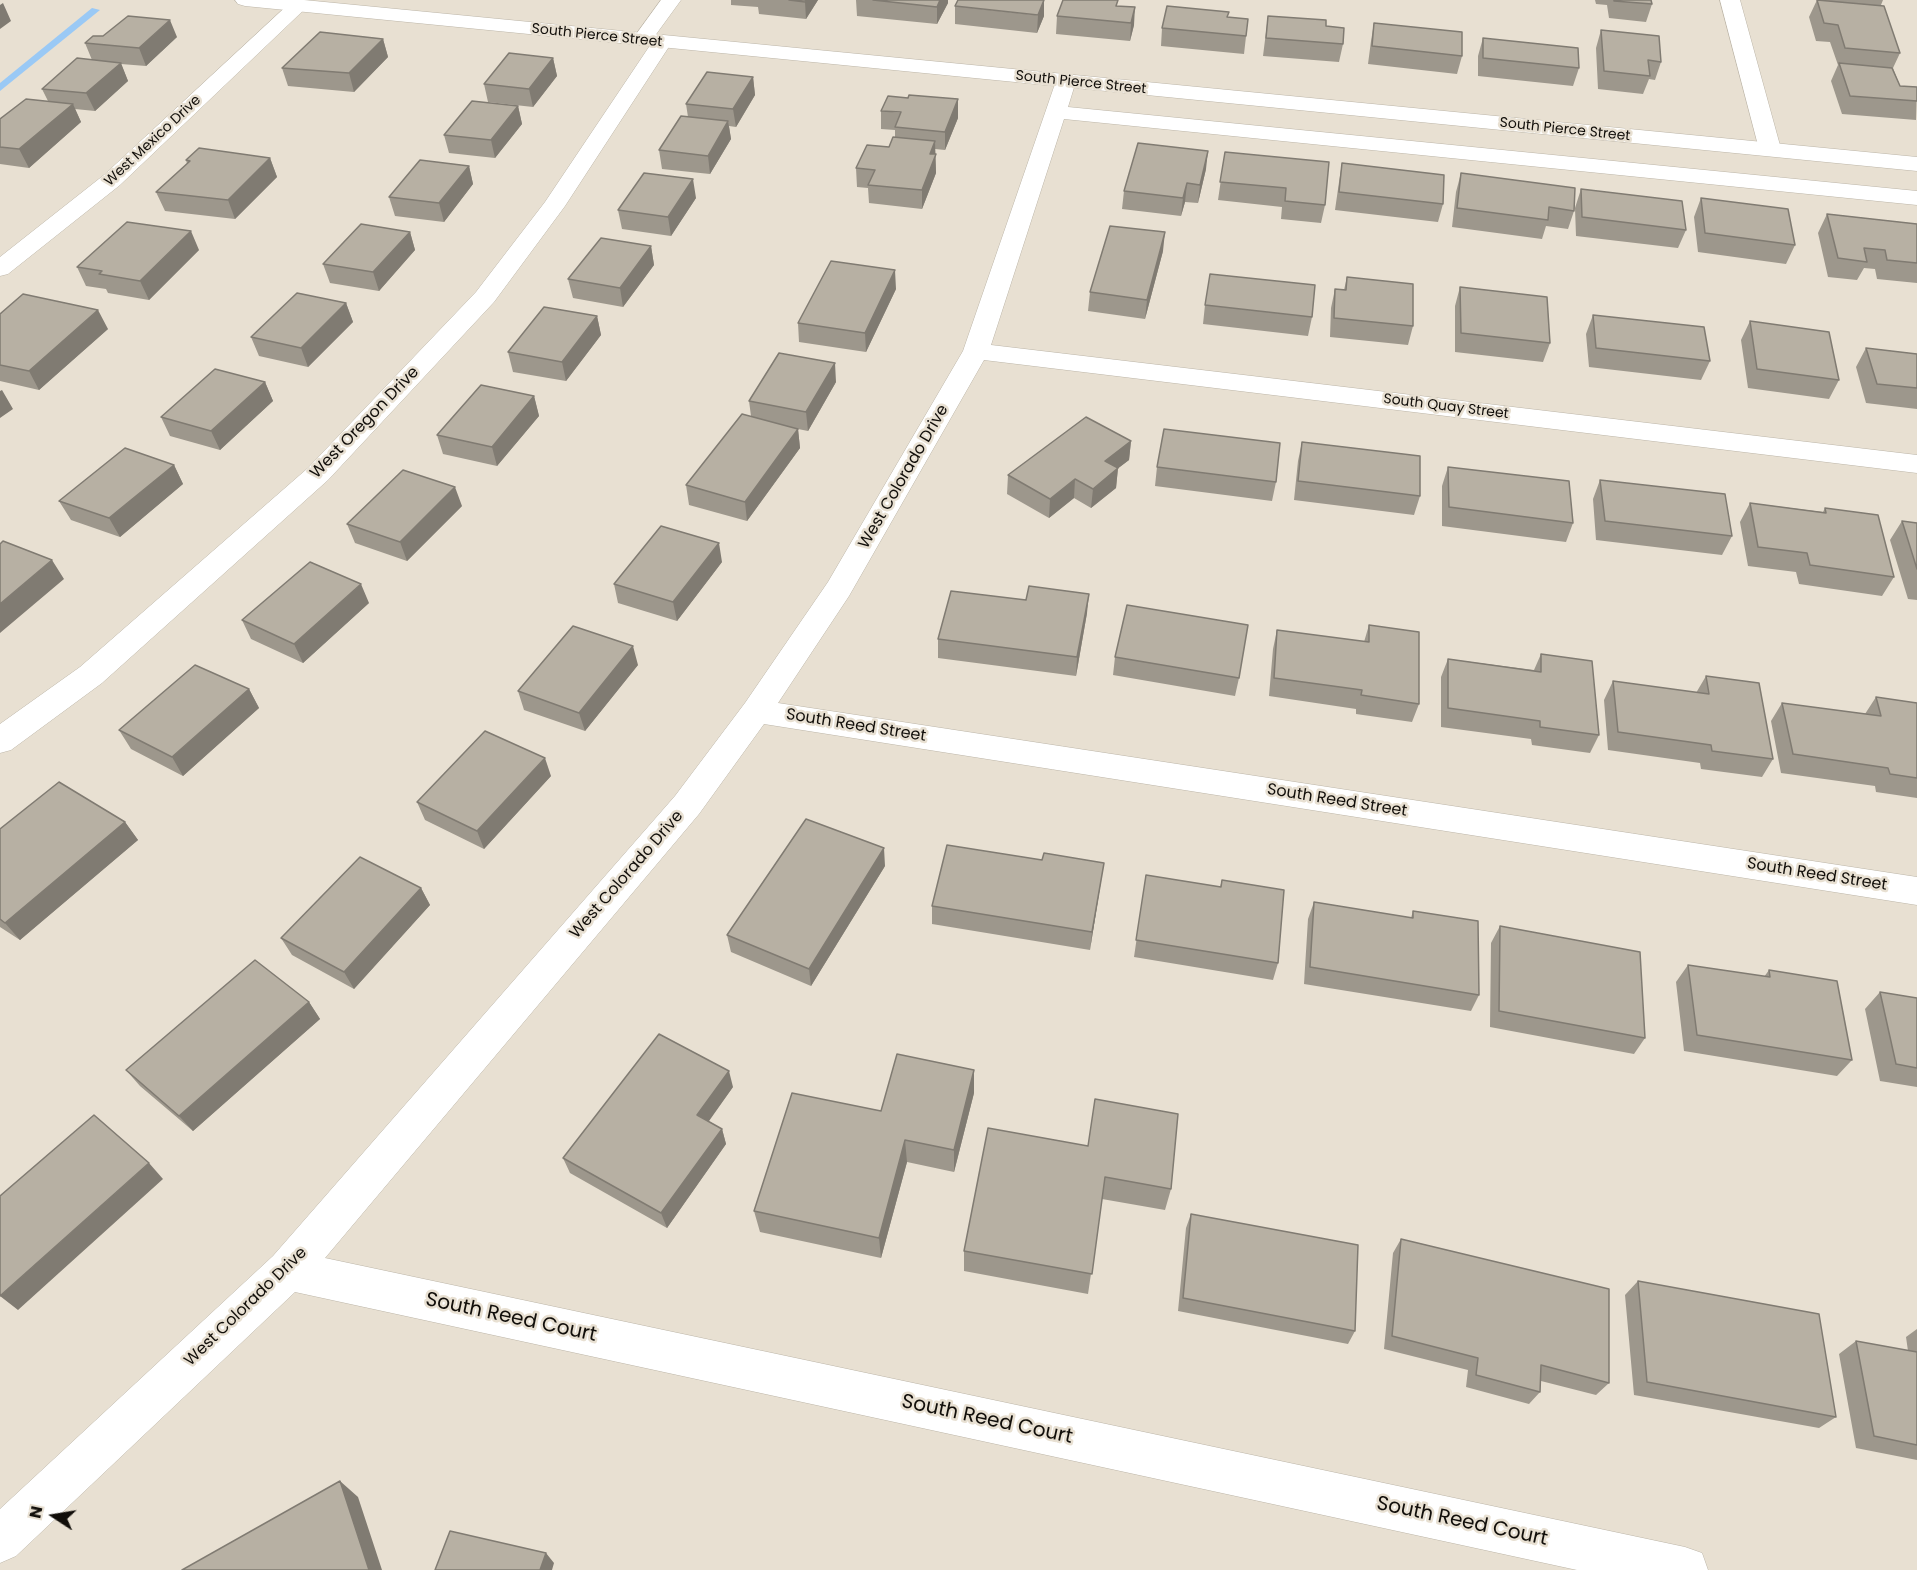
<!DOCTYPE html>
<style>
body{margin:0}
#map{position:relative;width:1917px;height:1570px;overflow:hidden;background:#e8e0d2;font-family:Poppins,sans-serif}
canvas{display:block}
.north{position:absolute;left:24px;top:1486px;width:60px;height:60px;-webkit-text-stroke:4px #e8e0d2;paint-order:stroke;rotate:282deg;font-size:16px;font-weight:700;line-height:24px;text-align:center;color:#110e0a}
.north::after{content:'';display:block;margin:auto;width:21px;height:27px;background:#110e0a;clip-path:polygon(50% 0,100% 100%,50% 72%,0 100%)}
</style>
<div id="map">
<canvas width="1917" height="1570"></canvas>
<div class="north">N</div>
</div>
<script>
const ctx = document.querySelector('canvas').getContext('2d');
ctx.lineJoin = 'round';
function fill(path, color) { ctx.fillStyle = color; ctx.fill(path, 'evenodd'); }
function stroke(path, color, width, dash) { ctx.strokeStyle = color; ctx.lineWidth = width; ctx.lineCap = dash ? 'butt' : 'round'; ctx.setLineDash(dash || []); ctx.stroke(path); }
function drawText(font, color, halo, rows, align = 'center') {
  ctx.font = font + ' Poppins,sans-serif'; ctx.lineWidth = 5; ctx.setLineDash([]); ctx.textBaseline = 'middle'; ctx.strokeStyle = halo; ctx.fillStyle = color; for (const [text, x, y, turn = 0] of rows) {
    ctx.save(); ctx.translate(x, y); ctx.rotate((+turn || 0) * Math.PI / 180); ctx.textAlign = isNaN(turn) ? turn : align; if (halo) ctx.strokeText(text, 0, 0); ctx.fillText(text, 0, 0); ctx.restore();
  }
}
fill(new Path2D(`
 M92 8 100 10 0 91V83Z`), '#9ac9f5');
const street = new Path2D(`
 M661 0H681L649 44H635L632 40Z
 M1720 0H1740L1781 149 1778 154 1770 156 1762 154 1759 149Z
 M292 1 302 0 309 5 120 185 8 274 0 276V257L104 175Z
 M662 36 669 38 672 42 565 206 494 302 328 480 102 683 11 750 0 753V724L80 667 308 468 476 292 545 202 655 38Z
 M1066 75 1073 77 1076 81 1068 107 1917 191V205L1064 119 991 345 1917 455V473L984 360 849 596 778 703 1917 877V905L764 724 699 814 325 1258 1685 1547 1702 1553 1708 1570H1577L295 1292 16 1556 0 1563V1509L273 1256 675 796 745 703 828 582 963 351 1056 81 1059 77Z`);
const secondary = new Path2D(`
 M235 0H304L1917 157V171L245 6 238 4Z`);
stroke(street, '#bcb5a8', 1);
stroke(secondary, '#bcb5a8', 1);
fill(street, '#fff');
fill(secondary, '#fff');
fill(new Path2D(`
 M731 0H818L806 19 759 14 758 7 731 5Z
 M856 0H948V3L937 24 857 16Z
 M1595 0H1651L1652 4 1646 22 1609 18 1607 5 1596 4Z
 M1817 0H1883L1881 5 1900 53 1893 68 1900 86 1917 87 1916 120 1842 114 1831 81 1838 65 1830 42 1816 41 1809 17Z
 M955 6 1044 16 1037 33 955 24Z
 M1118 6 1134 25 1130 41 1056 34 1057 16Z
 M1268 16 1326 26 1343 44 1339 62 1263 56Z
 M1228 17 1248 19 1244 54 1161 46 1162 28Z
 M1374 23 1462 56 1457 74 1368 64 1371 41Z
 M1601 30 1661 62 1655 80 1649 79 1643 94 1598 89 1596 48Z
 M103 36 177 37 146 66 121 64 128 81 95 111 75 109 81 122 29 168 0 164V119L48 101 42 89 92 60 85 43Z
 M1483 38 1579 68 1573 86 1478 76V56Z
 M383 39 388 57 354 92 288 86 282 68Z
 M553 58 557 76 533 107 488 102 484 84Z
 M753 77 755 95 736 127 729 126 731 139 710 174 662 169 659 150 688 117 686 104Z
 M518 106 522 124 495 158 449 153 444 135Z
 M881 111 958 118 945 150 935 149 936 173 922 209 869 203 868 188 857 187 856 168 889 147 895 137V130L881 129Z
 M1225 152 1325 205 1321 223 1281 219 1282 207 1218 200Z
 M270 158 277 177 235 219 165 211 156 192 187 164 186 160Z
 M1342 163 1443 204 1438 222 1335 210 1339 182Z
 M469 166 473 184 444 222 395 216 389 197Z
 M1206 169 1198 203 1185 202 1181 216 1122 209 1124 191Z
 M1461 173 1574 211 1568 229 1546 226 1542 239 1452 227 1456 192Z
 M1581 189 1686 230 1678 248 1576 236 1575 208Z
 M696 198 671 236 622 229 618 210Z
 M1701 198 1795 245 1786 264 1698 252 1694 217Z
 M1827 214 1917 224V283L1877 279 1875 269 1864 268 1857 280 1828 277 1818 233Z
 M410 232 415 250 379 291 330 283 323 264Z
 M651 246 654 265 623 307 573 298 568 279Z
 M199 250 149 300 108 293 106 289 86 286 77 267Z
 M1163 251 1145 319 1088 311 1090 292Z
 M1347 277 1413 326 1408 345 1330 337 1331 308 1335 289 1344 290Z
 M1460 287 1550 343 1543 362 1455 352V306Z
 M896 289 866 352 799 342 798 323Z
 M346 303 353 322 308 367 259 356 251 337Z
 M1205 305 1312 317 1308 336 1203 324Z
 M0 314 108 329 39 390 0 381Z
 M1593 315 1710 361 1701 380 1589 367 1586 334Z
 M597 316 601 335 566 381 513 372 508 352Z
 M1750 321 1839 380 1829 399 1748 388 1741 340Z
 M1866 348 1917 354V409L1866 403 1856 367Z
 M265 382 273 401 220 450 170 436 161 417Z
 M836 382 808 431 798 429 800 448 747 521 689 505 686 485 751 416 749 401Z
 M534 396 539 416 497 466 443 454 437 435Z
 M1131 441 1129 460 1118 468 1116 488 1091 508 1074 498 1049 518 1007 494 1008 475Z
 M1302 442 1420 496 1414 515 1294 500 1298 461Z
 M174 465 183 484 120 537 71 520 59 501Z
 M1157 467 1276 482 1272 501 1155 486Z
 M1448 467 1573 523 1566 542 1442 526V486Z
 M1600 480 1732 536 1722 555 1596 540 1593 499Z
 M1750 503 1823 512 1825 508 1894 577 1882 596 1799 584 1796 572 1748 566 1740 522Z
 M462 506 407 561 355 543 347 524Z
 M1902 521 1917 523V600L1908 599 1890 540Z
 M722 562 677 621 618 603 614 584Z
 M1026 600 1087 613 1076 676 938 658V639Z
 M369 603 303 663 251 639 242 620Z
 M1369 625 1419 704 1412 722 1356 714V709L1269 696 1273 649 1277 630 1364 642Z
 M1541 654 1599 735 1590 753 1532 745 1531 739 1441 727V677L1448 659 1534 670Z
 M1115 657 1239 678 1235 696 1113 675Z
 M638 665 585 731 524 710 518 691Z
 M1706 676 1773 759 1762 777 1701 769 1700 763 1608 750 1604 700 1613 681 1696 693Z
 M249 689 259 708 183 776 131 749 119 730Z
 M1876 697 1917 703V798L1876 792 1875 786 1781 773 1771 721 1782 703 1865 714Z
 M551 776 484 849 425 820 417 802Z
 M125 822 138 840 20 940 0 927V829Z
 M885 866 811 986 731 952 727 935Z
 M1146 875 1220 887 1222 880 1278 963 1273 980 1134 957Z
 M1101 881 1090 950 932 924V906Z
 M421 888 430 905 354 989 292 955 281 938Z
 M1314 902 1411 918 1413 911 1479 995 1471 1011 1304 984 1308 919Z
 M1500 926 1645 1038 1634 1054 1490 1027 1491 943Z
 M1688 965 1764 977 1769 970 1852 1060 1837 1076 1684 1051 1676 982Z
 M1880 992 1917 998V1087L1880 1081 1865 1009Z
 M309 1002 320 1019 193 1131 140 1086 126 1070Z
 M733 1087 708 1121 722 1129 726 1144 667 1228 570 1173 563 1158Z
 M974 1093 954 1172 907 1162 881 1258 760 1232 754 1211 881 1111Z
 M1088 1146 1171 1189 1165 1210 1102 1199 1088 1294 964 1271V1251Z
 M1191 1214 1355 1331 1348 1344 1178 1311 1186 1228Z
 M1401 1239 1609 1383 1596 1395 1541 1381 1540 1392 1529 1404 1466 1387 1468 1370 1384 1349 1393 1253Z
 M1638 1281 1836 1417 1819 1428 1634 1395 1625 1295Z
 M1917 1329V1460L1856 1448 1839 1354 1856 1341 1908 1351 1906 1337Z`), '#9d978c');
fill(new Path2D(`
 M806 0H818L806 19 805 2Z
 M940 0H948V3L937 24V7Z
 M1044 0V16L1037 33 1038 15Z
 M3 3 11 21 0 29V5Z
 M1135 7 1134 25 1130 41 1131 23Z
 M170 20 177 37 146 66 139 48Z
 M383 39 388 57 354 92 349 73Z
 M553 58 557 76 533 107 529 89Z
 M121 63 128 81 95 111 86 93Z
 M753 77 755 95 736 127 733 109Z
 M958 99V118L945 150V132Z
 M73 104 81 122 29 168 19 149Z
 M518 106 522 124 495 158 491 140Z
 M728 121 731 139 710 174 708 156Z
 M935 141 936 173 922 209V190L930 154Z
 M1208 151 1206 169 1198 203 1200 185Z
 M270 158 277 177 235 219 228 200Z
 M469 166 473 184 444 222 439 203Z
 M693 179 696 198 671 236 668 217Z
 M1187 183 1185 202 1181 216 1183 198Z
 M191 231 199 250 149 300 140 281Z
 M410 232 415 250 379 291 373 272Z
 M1165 232 1163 251 1145 319 1147 300Z
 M651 246 654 265 623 307 620 288Z
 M895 270 896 289 866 352 865 333Z
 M346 303 353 322 308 367 301 348Z
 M98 310 108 329 39 390 29 371Z
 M597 316 601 335 566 381 562 362Z
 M835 363 836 382 808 431 806 412Z
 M265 382 273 401 220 450 211 431Z
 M2 390 13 409 0 418V391Z
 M534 396 539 416 497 466 492 447Z
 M798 429 800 448 747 521 745 502Z
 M1131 441 1129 460 1103 480 1105 461Z
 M174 465 183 484 120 537 109 518Z
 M1118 468 1116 488 1091 508 1093 489Z
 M1075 479 1074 498 1049 518 1050 499Z
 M455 487 462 506 407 561 400 542Z
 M719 543 722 562 677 621 673 602Z
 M52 560 64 579 0 633V604Z
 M361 584 369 603 303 663 294 644Z
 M1089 594 1087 613 1076 676 1077 657Z
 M633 646 638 665 585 731 579 713Z
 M249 689 259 708 183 776 172 757Z
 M545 758 551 776 484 849 477 831Z
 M125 822 138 840 20 940 5 923Z
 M884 848 885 866 811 986 809 969Z
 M1104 863 1101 881 1090 950 1092 932Z
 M421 888 430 905 354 989 344 972Z
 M309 1002 320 1019 193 1131 179 1116Z
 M974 1070V1093L954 1172V1150Z
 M729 1071 733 1087 702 1131 697 1115Z
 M722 1129 726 1144 667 1228 661 1213Z
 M905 1140 907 1162 881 1258 879 1238Z
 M149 1163 163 1179 18 1310 0 1296Z
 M340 1481 358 1497 382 1570H369Z
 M546 1553 554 1563 552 1570H540Z`), '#807b72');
const building = new Path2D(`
 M789 0H806L805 2Z
 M873 0H940L937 7Z
 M958 0H1044L1038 15 955 6Z
 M1063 0H1118L1116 6 1135 7 1131 23 1057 16Z
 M1614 0H1651L1652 4 1614 1Z
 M1817 0 1884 6 1900 53 1845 48 1838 25 1824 23Z
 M1167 6 1229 12 1227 17 1248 19 1246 36 1162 28Z
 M128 16 170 20 139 48 85 43 93 36H103Z
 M1268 16 1326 20V26L1344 28 1343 44 1266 38Z
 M1374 23 1462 32V56L1372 46Z
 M1601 30 1659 36 1661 62 1648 60 1650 76 1604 71Z
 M320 32 383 39 349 73 282 68Z
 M1483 38 1578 48 1579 68 1483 58Z
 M509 53 553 58 529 89 484 84Z
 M77 58 121 63 86 93 42 89Z
 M1839 63 1892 68 1900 86 1917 87V101L1850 96Z
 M707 72 753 77 733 109 686 104Z
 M909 95 958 99 945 132 895 127 901 112 881 111 888 96 908 98Z
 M26 99 73 104 19 149 0 147V119Z
 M472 101 518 106 491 140 444 135Z
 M681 116 728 121 708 156 659 150Z
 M893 137 935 141 930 154H936L922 190 868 185 875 170 856 168 867 145 889 147Z
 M1138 143 1208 151 1200 185 1187 183 1183 198 1124 191Z
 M199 148 270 158 228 200 156 192 190 161 186 160Z
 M1225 152 1329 162 1325 205 1285 201 1286 188 1220 182Z
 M420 160 469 166 439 203 389 197Z
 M1342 163 1444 175 1443 204 1339 192Z
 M644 173 693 179 668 217 618 210Z
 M1461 173 1575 188 1574 211 1549 207 1548 220 1457 208Z
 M1581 189 1682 201 1686 230 1582 217Z
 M1701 198 1788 209 1795 245 1705 233Z
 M1827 214 1917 224V263L1887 260 1885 250 1864 248 1867 262 1838 258Z
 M127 222 191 231 140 281 99 274 102 271 77 267Z
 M361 224 410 232 373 272 323 264Z
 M1110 226 1165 232 1147 300 1090 292Z
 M601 238 651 246 620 288 568 279Z
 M831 261 895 270 865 333 798 323Z
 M1210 274 1315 285 1312 317 1205 305Z
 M1347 277 1413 284V326L1334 318 1335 289 1346 290Z
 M1460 287 1547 297 1550 343 1461 333Z
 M297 293 346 303 301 348 251 337Z
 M23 294 98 310 29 371 0 365V314Z
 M544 307 597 316 562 362 508 352Z
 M1593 315 1704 327 1710 361 1596 348Z
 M1750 321 1829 332 1839 380 1757 369Z
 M1866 348 1917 354V388L1877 384Z
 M779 353 835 363 806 412 749 401Z
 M215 369 265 382 211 431 161 417Z
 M481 385 534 396 492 447 437 435Z
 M742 414 798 429 745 502 686 485Z
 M1086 417 1131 441 1105 461 1118 468 1093 489 1075 479 1050 499 1008 475Z
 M1164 429 1280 443 1276 482 1157 467Z
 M1302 442 1420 456V496L1298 481Z
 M125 448 174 465 109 518 59 501Z
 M1448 467 1569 481 1573 523 1449 507Z
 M403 470 455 487 400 542 347 524Z
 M1600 480 1725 494 1732 536 1605 521Z
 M1750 503 1826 513 1825 508 1878 515 1894 577 1810 565 1807 553 1758 547Z
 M1902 521 1917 523V569Z
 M661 526 719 543 673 602 614 584Z
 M3 541 52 560 0 604V544Z
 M310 562 361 584 294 644 242 620Z
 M1029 586 1089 594 1077 657 938 639 951 591 1026 600Z
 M1127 605 1248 625 1239 678 1115 657Z
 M1369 625 1419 632V704L1361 695 1362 690 1274 678 1277 630 1369 642Z
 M573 626 633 646 579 713 518 691Z
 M1541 654 1592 661 1599 735 1540 727V721L1448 708V659L1541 672Z
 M195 665 249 689 172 757 119 730Z
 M1706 676 1759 683 1773 759 1712 751 1711 745 1618 732 1613 681 1709 694Z
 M1876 697 1917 703V778L1890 774 1888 768 1793 754 1782 703 1881 716Z
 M485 731 545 758 477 831 417 802Z
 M59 782 125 822 5 923 0 919V829Z
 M806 819 884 848 809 969 727 935Z
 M947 845 1042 860 1044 853 1104 863 1092 932 932 906Z
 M360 857 421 888 344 972 281 938Z
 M1146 875 1221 887 1222 880 1284 890 1278 963 1136 940Z
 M1314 902 1413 918V911L1478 921 1479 995 1310 967Z
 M1500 926 1640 952 1645 1038 1499 1011Z
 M255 960 309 1002 179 1116 126 1070Z
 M1688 965 1770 977 1769 970 1837 981 1852 1060 1697 1035Z
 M1880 992 1917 998V1068L1896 1064Z
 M659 1034 729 1071 697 1115 722 1129 661 1213 563 1158Z
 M897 1054 974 1070 954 1150 905 1140 879 1238 754 1211 792 1093 881 1111Z
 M1095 1099 1178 1114 1171 1189 1105 1177 1092 1274 964 1251 988 1128 1088 1146Z
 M94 1115 149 1163 0 1296V1196Z
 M1191 1214 1358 1245 1355 1331 1183 1298Z
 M1401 1239 1609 1289V1383L1541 1365 1540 1392 1476 1375 1478 1358 1392 1336Z
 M1638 1281 1819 1314 1836 1417 1647 1382Z
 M1856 1341 1917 1352V1445L1874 1436Z
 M340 1481 369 1570H182Z
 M450 1531 546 1553 540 1570H435Z`);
fill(building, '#b7b0a3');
stroke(building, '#807b72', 1.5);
drawText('14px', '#110e0a', '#e8e0d2', [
 ["South Pierce Street",597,36,6],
 ["South Pierce Street",1081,83,6],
 ["South Pierce Street",1565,130,6],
 ["West Mexico Drive",153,141,-43],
 ["South Quay Street",1446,407,7]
]);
drawText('16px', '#110e0a', '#e8e0d2', [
 ["West Oregon Drive",365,423,-46],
 ["West Colorado Drive",904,477,-60],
 ["South Reed Street",856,726,9],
 ["South Reed Street",1337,801,9],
 ["West Colorado Drive",627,875,-49],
 ["South Reed Street",1817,875,9],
 ["West Colorado Drive",246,1307,-44]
]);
drawText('20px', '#110e0a', '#e8e0d2', [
 ["South Reed Court",511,1318,12],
 ["South Reed Court",987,1420,12],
 ["South Reed Court",1462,1522,12]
]);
</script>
